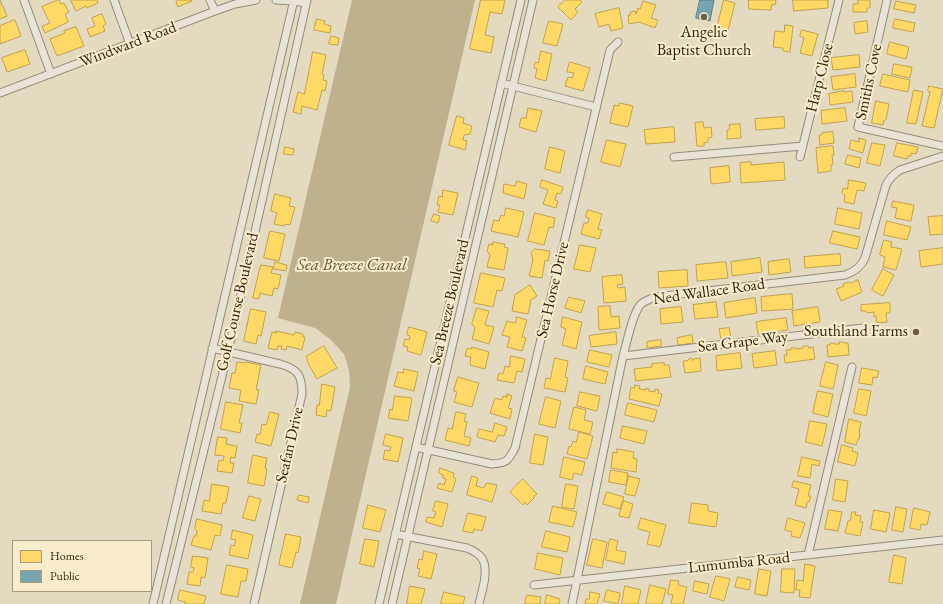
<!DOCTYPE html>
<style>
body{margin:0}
#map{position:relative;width:943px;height:604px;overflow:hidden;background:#e3dac0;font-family:"EB Garamond",serif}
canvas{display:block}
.legend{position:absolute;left:12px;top:540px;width:140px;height:52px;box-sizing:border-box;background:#f7eccc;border:1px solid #a7997e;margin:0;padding:5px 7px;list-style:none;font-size:12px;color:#301c08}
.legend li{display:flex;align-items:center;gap:8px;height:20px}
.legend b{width:20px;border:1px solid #a7997e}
</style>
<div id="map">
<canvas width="943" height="604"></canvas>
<ul class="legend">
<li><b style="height:11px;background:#ffd966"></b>Homes</li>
<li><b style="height:11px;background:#76a5af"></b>Public</li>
</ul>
</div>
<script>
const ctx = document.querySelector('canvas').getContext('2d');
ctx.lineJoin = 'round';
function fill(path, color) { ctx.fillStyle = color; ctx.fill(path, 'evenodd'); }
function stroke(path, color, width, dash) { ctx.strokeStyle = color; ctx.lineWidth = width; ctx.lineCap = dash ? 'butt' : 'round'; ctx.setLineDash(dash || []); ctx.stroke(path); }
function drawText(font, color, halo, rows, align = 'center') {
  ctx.font = font + ' "EB Garamond",serif'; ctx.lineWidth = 4; ctx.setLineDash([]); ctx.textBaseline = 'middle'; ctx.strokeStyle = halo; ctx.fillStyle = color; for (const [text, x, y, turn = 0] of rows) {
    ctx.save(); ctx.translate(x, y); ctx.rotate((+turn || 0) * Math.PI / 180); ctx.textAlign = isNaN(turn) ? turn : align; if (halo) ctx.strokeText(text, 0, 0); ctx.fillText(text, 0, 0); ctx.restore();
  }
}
fill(new Path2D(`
 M352 0H475L336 604H300L350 387 349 370 344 354 331 340 315 328 278 318Z`), '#bfb18e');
const homes = new Path2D(`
 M0 0 7 16 0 19Z
 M58 0H59L61 4 64 3 69 12 65 14 68 22 45 33 42 26 50 23 42 7Z
 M71 0H97L98 3 87 8 86 6 76 11Z
 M179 0H191L192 1 178 7 176 2Z
 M481 0H505L502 14 490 12 485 35 494 37 491 53 470 49Z
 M565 0H580L582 2 575 9 578 12 571 20 558 7Z
 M724 0 735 3 728 31 717 28Z
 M749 0H776L775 5 772 4 771 10 749 9Z
 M793 0H828V8L794 11Z
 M858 0H870V8H867V12H853V4H858Z
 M643 1 656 5 651 18 658 20 655 28 639 22 629 24 628 15H631L630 12 635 11 636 14 638 8 640 9Z
 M896 1 916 5 914 13 894 9Z
 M619 8 623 28 611 31 609 24 599 27 595 14Z
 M102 14 106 24 103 26 105 31 90 37 87 29 95 26 92 18Z
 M317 19 325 21 324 24 331 26 330 33 314 30Z
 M895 19 915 23 913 32 893 28Z
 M15 20 21 36 0 44V26Z
 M549 21 563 24 557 46 543 43Z
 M867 21 868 32 855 34 854 23Z
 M785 25 793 26 790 52 783 51V48L773 47 775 31 784 32Z
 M76 27 84 46 57 56 50 39 65 33 64 31Z
 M802 30 818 34 812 56 800 53 804 38 800 36Z
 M331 36 339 38 338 45 329 44Z
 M890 42 909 47 906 59 887 54Z
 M25 50 30 64 7 72 2 58Z
 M541 51 552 54 546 81 535 78 537 69 534 68 535 62 538 63Z
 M313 52 326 55 322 74 324 75 323 80 327 81 325 91 322 90 317 110 302 106 301 114 293 112 298 92 304 94Z
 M859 55 860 67 833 70 831 58Z
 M570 62 590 68 583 91 565 86 568 77 572 78 574 73 567 72Z
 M894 64 912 67 910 78 892 74Z
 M855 74 856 87 833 90 831 77Z
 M883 74 910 80 908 92 880 86Z
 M929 86 943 89 934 128 922 126 930 92 928 91Z
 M914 90 923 92 916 124 907 123Z
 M844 91V92L852 91 853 102 830 105 829 94Z
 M876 101 889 104 886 120H884L883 125 872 123Z
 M620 103 633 106 628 127 610 123 614 105 618 106Z
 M528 108 542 111 536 132 519 127 521 118H526Z
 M845 108 847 121 822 124 821 111Z
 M457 116 464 118 463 123 472 126 470 134 464 135 463 140 467 141 465 150 449 145Z
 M784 117 785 128 756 130 755 119Z
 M703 122 704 128 711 127 712 137 708 138V142L704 143V146H697L695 123Z
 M740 124 741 138 727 139V130L730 129 729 125Z
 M674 127 675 142 646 144 644 130Z
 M833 132 834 143 820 145 819 135H822V133Z
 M859 138 866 140 863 153 849 149 851 140 859 142Z
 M607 140 626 144 620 167 601 162Z
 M872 143 885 145 880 166 867 163Z
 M897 143 918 147 916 154 911 153V156H908L907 159 894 156Z
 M833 146 834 155H832L833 164 831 165V171L818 173 816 148Z
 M285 147 294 149 293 155 284 154Z
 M550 147 565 151 560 173 545 169Z
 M848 155 861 158 859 168 845 164Z
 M751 162V165L784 162 785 180 741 183 740 163Z
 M729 166 730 182 711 184 710 168Z
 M542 180 563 187 561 194 557 193 555 200 558 201 556 208 543 204 548 190 540 187Z
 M849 180 866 183 864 191 857 190 854 204 844 202 845 196 842 193 843 188 847 189Z
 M517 181 527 184 524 199 503 193 504 184 515 186Z
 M443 190 458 193 453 215 438 212 440 205H437L439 196 442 197Z
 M275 194 291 198 289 206 295 207 290 225 285 224 284 226 274 224 277 213 271 211Z
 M893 201 914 205 911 221 895 218 897 208 892 207Z
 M506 208 524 212 518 237 491 231 494 220 499 221 501 215 504 216Z
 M838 208 862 213 859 229 835 224Z
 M588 210 602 214 598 229 602 230 599 239 581 234 584 223H588L589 218 586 217Z
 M535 213 555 218 553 228 549 227 544 245 528 241Z
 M434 214 440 216 438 223 431 221Z
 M943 216V234L930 235 928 217Z
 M887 221 911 227 907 240 884 235Z
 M270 231 285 234 279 261 264 258Z
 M833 231 860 237 857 249 830 243Z
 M884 240 892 242 891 247 902 249 896 270 883 267 885 257 880 255Z
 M493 242 505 244 504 247 508 248 504 270 487 267 490 255 487 251 489 244 492 245Z
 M580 245 596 248 590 272 574 269Z
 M943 248V264L921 267 919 251Z
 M535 249 550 251 548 261 545 260 542 278 529 276 533 259 531 253Z
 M840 254 841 265 805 268 804 257Z
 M760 258 762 272 732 276 731 262Z
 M789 259 791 272 769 275 768 262Z
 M275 262 287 265 286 271 274 269Z
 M726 262 728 278 697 281 696 265Z
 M261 265 273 267 271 273 281 275 278 289 274 288 272 296 260 293 259 299 253 298Z
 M883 269 894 275 883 296 872 290Z
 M687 270 688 286 659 288 658 272Z
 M481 273 505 278 502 291 497 290 493 307 474 303Z
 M622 275 623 284 617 285 618 288 625 287 626 301 604 303 602 277Z
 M858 280 862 292 841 301 836 289 844 286 843 284 849 282 850 283Z
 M530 285 537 296 531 300 528 314 512 311 515 295Z
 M792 294 793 309 762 311 761 297Z
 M569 297 585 301 581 313 565 308Z
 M755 298 757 313 726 318 724 303Z
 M716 302 718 317 695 319 693 305Z
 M890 303V313H886L887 322 877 323 876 316 874 317V312L867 313 866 311H861V305Z
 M610 306 611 317 619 316 620 328 599 330 598 307Z
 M681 307 683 322 661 324 660 309Z
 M818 307 820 322 794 326 792 311Z
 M477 308 489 311 485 325 494 327 489 344 472 339 475 328 472 324Z
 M251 309 266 312 261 336 258 335 256 344 244 341Z
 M517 317 527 320 522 337 526 338 522 351 507 347 510 337 502 335 507 321 515 323Z
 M563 317 582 322 576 349 562 345 566 329 561 327Z
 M786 318 788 330 758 334 756 322Z
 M409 327 427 332 421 355 407 351 408 347 403 346 405 339 409 340 410 336 407 335Z
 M729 328 731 337 721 339 719 329Z
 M276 331 294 335 295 332 303 334V337H305L302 350 287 346 286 350 281 349 282 346H278L277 350 268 348 272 332 276 333Z
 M616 332 617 344 591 347 589 336Z
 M692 335 693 343 678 345 677 338Z
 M661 340V346L647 348V342Z
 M839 342H843L844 343H848L849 355 828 357 827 345H830V343H834V344H839Z
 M324 346 337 368 317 379 307 361 308 360 306 357Z
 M808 346 809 348 813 347 815 359 785 363 784 355H787L786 350H791V348H796V349L803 348V347Z
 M472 347 489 352 485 369 470 365 471 357 465 356 467 348 471 349Z
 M590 350 612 355 609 367 587 362Z
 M775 351 777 365 754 368 752 354Z
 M740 353 742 368 717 371 716 356Z
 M511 356 525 359 522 372 517 371 514 383 497 380 499 373 503 374 505 366 509 367Z
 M555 358 568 361 565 377 568 378 565 392 544 388 546 378 550 379Z
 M691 358 692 360H694V359L700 358 701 371 685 373 683 361H687L689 359Z
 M237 362 245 363 246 362 261 365 256 390H259L256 404 239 401 241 390 229 388 232 373H235Z
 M826 362 838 365 833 389 820 386Z
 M664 363V365H669L671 377 636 381 634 369 652 367V364Z
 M586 366 608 372 605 384 583 379Z
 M862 368 879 371 877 378 873 377 872 385 859 383Z
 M404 369 418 372 414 391 394 386 398 372 403 373Z
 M458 377 479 383 472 407 454 402 457 392 454 391Z
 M322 384 335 387 331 411 327 410 326 417 316 415 317 405H319Z
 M635 385 640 386 639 389 646 390V388L649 389V391L655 392V389L659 390 658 393 662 394 659 406 629 399 631 387 634 388Z
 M859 389 871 391 866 416 854 413Z
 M818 391 833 394 828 417 813 413Z
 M580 392 600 396 597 411 577 406Z
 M507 394 512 396 508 408 512 409 510 419 490 413 495 398 502 400 503 396 507 397Z
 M395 396 412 398 408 421 388 418 390 409 392 410Z
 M546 397 561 401 555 428 539 424Z
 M226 402 243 405 239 423H242L240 433 221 429Z
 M628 403 657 410 654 422 625 415Z
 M574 407 586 410 584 420 593 422 590 434 569 429Z
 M270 412 279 414 271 446 255 442 257 434 260 435 262 424 266 425Z
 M456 412 466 414 464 421 467 422 464 436 471 438 469 446 445 440 448 428 452 429Z
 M849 419 861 422 859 433H860L859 439H858L856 445 845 442Z
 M810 421 827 424 822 446 806 442Z
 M495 423 507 427 504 436 498 435 495 442 477 437 479 429 492 432Z
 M623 426 647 431 644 444 620 438Z
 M579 432 593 436 587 459 567 454 569 446 571 447 573 441 576 442Z
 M386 434 403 438 398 462 383 459 385 450 390 451 391 447 383 445Z
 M535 434 548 437 543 465 530 463Z
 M218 437 227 438 226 444 237 446 235 458 231 457 230 463H234L232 473 217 471 219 460 223 461 224 456 215 455Z
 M842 445 853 448 852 451 858 453 855 466 838 462Z
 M617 449 634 452 633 458 637 459 636 472 611 468 613 452 617 453Z
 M253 455 267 458 265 468 267 469 264 486 248 483Z
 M564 457 585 462 582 475 574 473 572 480 560 477Z
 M802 457 820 461 819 466 812 464 810 478 798 476Z
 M440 468 454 473 453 477 456 479 452 492 437 488 439 483 444 485 446 479 443 478V475L439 473Z
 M611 470 628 473 626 485 609 482Z
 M472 476 478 478 476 486 484 488 486 483 497 485 492 502 467 495Z
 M629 476 640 479 635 496 625 494Z
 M523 479 537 494 534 496 535 497 527 505 525 502 523 505 510 492Z
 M836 479 848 481 845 502 833 500Z
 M794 481 811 485 808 496H811L809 502H807L806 508 795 505 799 489 792 487Z
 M212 484 229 487 226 503H223L221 514 202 511 204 500 209 501Z
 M566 484 578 486 574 509 562 507Z
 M607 492 624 497 620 509 603 504Z
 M299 495 309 497 308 503 297 500Z
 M249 496 261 499 255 521 243 518Z
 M436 501 448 504 442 527 426 522 427 517 434 518 436 512 433 511Z
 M624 501 633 504 629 518 619 516Z
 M692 503 708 505V511L718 513 716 527 689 523Z
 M368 505 386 510 380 532 363 528Z
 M553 506 577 512 573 527 549 522Z
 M896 507 907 509 903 532 892 530Z
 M914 508 930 512 927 525 921 524 920 530 910 528Z
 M829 510 842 512 838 531 825 529Z
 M874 510 890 513 886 532 871 529Z
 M852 512H856L855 515 861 516 860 522H863L860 536 845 533 848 521H850Z
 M468 513 486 517 482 531 474 529 473 533 463 531Z
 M641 518 666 525 660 547 647 544 650 532 638 529Z
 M788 518 805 523 800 538 791 536 792 532 785 530Z
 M197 519 222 525 220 536 215 535 211 550 191 545 194 536H196L197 531 195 529Z
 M233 530 253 535 248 559 229 555 231 545 234 546 236 540 231 539Z
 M546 531 570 537 567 552 542 547Z
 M286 534 301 537 298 553 296 552 292 568 279 565Z
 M365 539 379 541 374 567 360 564Z
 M593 539 607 542 602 568 587 565Z
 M610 539 618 541 616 550 626 552 624 564 606 560Z
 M424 551 437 554 431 579 418 576 420 569 417 568 419 559 422 560Z
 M538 553 563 558 560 575 535 569Z
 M894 555 906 558 902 584 889 582Z
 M193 556 208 558 205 578 201 577 200 586 187 584 189 572H193L194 568 191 567Z
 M805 564 815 566 810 598 799 597 800 590H796L797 580 803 581Z
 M227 565 248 569 246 581H241L238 597 221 594Z
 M759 569 771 571 767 596 755 594Z
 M782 569H795L794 593 781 592Z
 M716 576 730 579 724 601 710 597Z
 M738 577 751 580 749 590 735 587Z
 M671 580 679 581 678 585 687 587 683 604H671L673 595 668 594Z
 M695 581 709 584 707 594 693 591Z
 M650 585 666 589 662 604H646Z
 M410 586 425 589 421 604H407Z
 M625 586 641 590 638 604H622Z
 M180 590 206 596 204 604H185V602L178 600Z
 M607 590 620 593 618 604 604 601Z
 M444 592 465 597 463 604H441Z
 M590 592 600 594 597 604H585L586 599H589Z
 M527 595 541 597 540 604H525Z
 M547 595 560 599 559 604H545Z`);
fill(homes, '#ffd966');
stroke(homes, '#c1a04a', 1);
const public = new Path2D(`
 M700 0H714L710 21 696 18Z`);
fill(public, '#76a5af');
stroke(public, '#617c7d', 1);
const minor = new Path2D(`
 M24 0 51 74
 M114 0 130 44
 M210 0 215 11
 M276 0 294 1 306 3
 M887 0 858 127 943 146
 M501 83 596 107
 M0 93 215 11 235 4 256 0
 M674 157 803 146
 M800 157 839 0
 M212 348 280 364C298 369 302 375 302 394L254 604
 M623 356 863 328
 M416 447 492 464C507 463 508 461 515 448L610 50 618 42
 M395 534 467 548C471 550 477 552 481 557 490 568 482 591 479 604
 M808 555 852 367
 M534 585 943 540
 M153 604 294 0
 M166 604 228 352 307 0
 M379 604 521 0
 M392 604 533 0
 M572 604 623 356C627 343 632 314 641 304 645 301 650 299 655 297L845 275C854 272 861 267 865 258L886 185C889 179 894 174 900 170L943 156`);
stroke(minor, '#938b7a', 9);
stroke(minor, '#e8e3d6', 7);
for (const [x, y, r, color] of [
 [704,17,4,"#6f5e48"],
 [916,332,4,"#6f5e48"]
]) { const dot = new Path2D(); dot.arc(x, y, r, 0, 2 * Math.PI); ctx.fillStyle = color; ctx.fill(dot); stroke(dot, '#f7eccc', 1.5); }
drawText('16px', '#301c08', '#f7eccc', [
 ["Angelic",704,33],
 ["Baptist Church",704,51],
 ["Southland Farms",908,332,"right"]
]);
drawText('16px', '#301c08', '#f7eccc', [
 ["Windward Road",128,45,-21],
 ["Harp Close",820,78,-76],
 ["Smiths Cove",869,82,-78],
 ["Sea Horse Drive",553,290,-77],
 ["Ned Wallace Road",709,292,-8],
 ["Golf Course Boulevard",238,302,-77],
 ["Sea Breeze Boulevard",450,302,-77],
 ["Sea Grape Way",743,342,-7],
 ["Seafan Drive",290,445,-77],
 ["Lumumba Road",739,563,-6]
]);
drawText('italic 17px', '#635035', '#f7eccc', [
 ["Sea Breeze Canal",352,265]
]);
</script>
